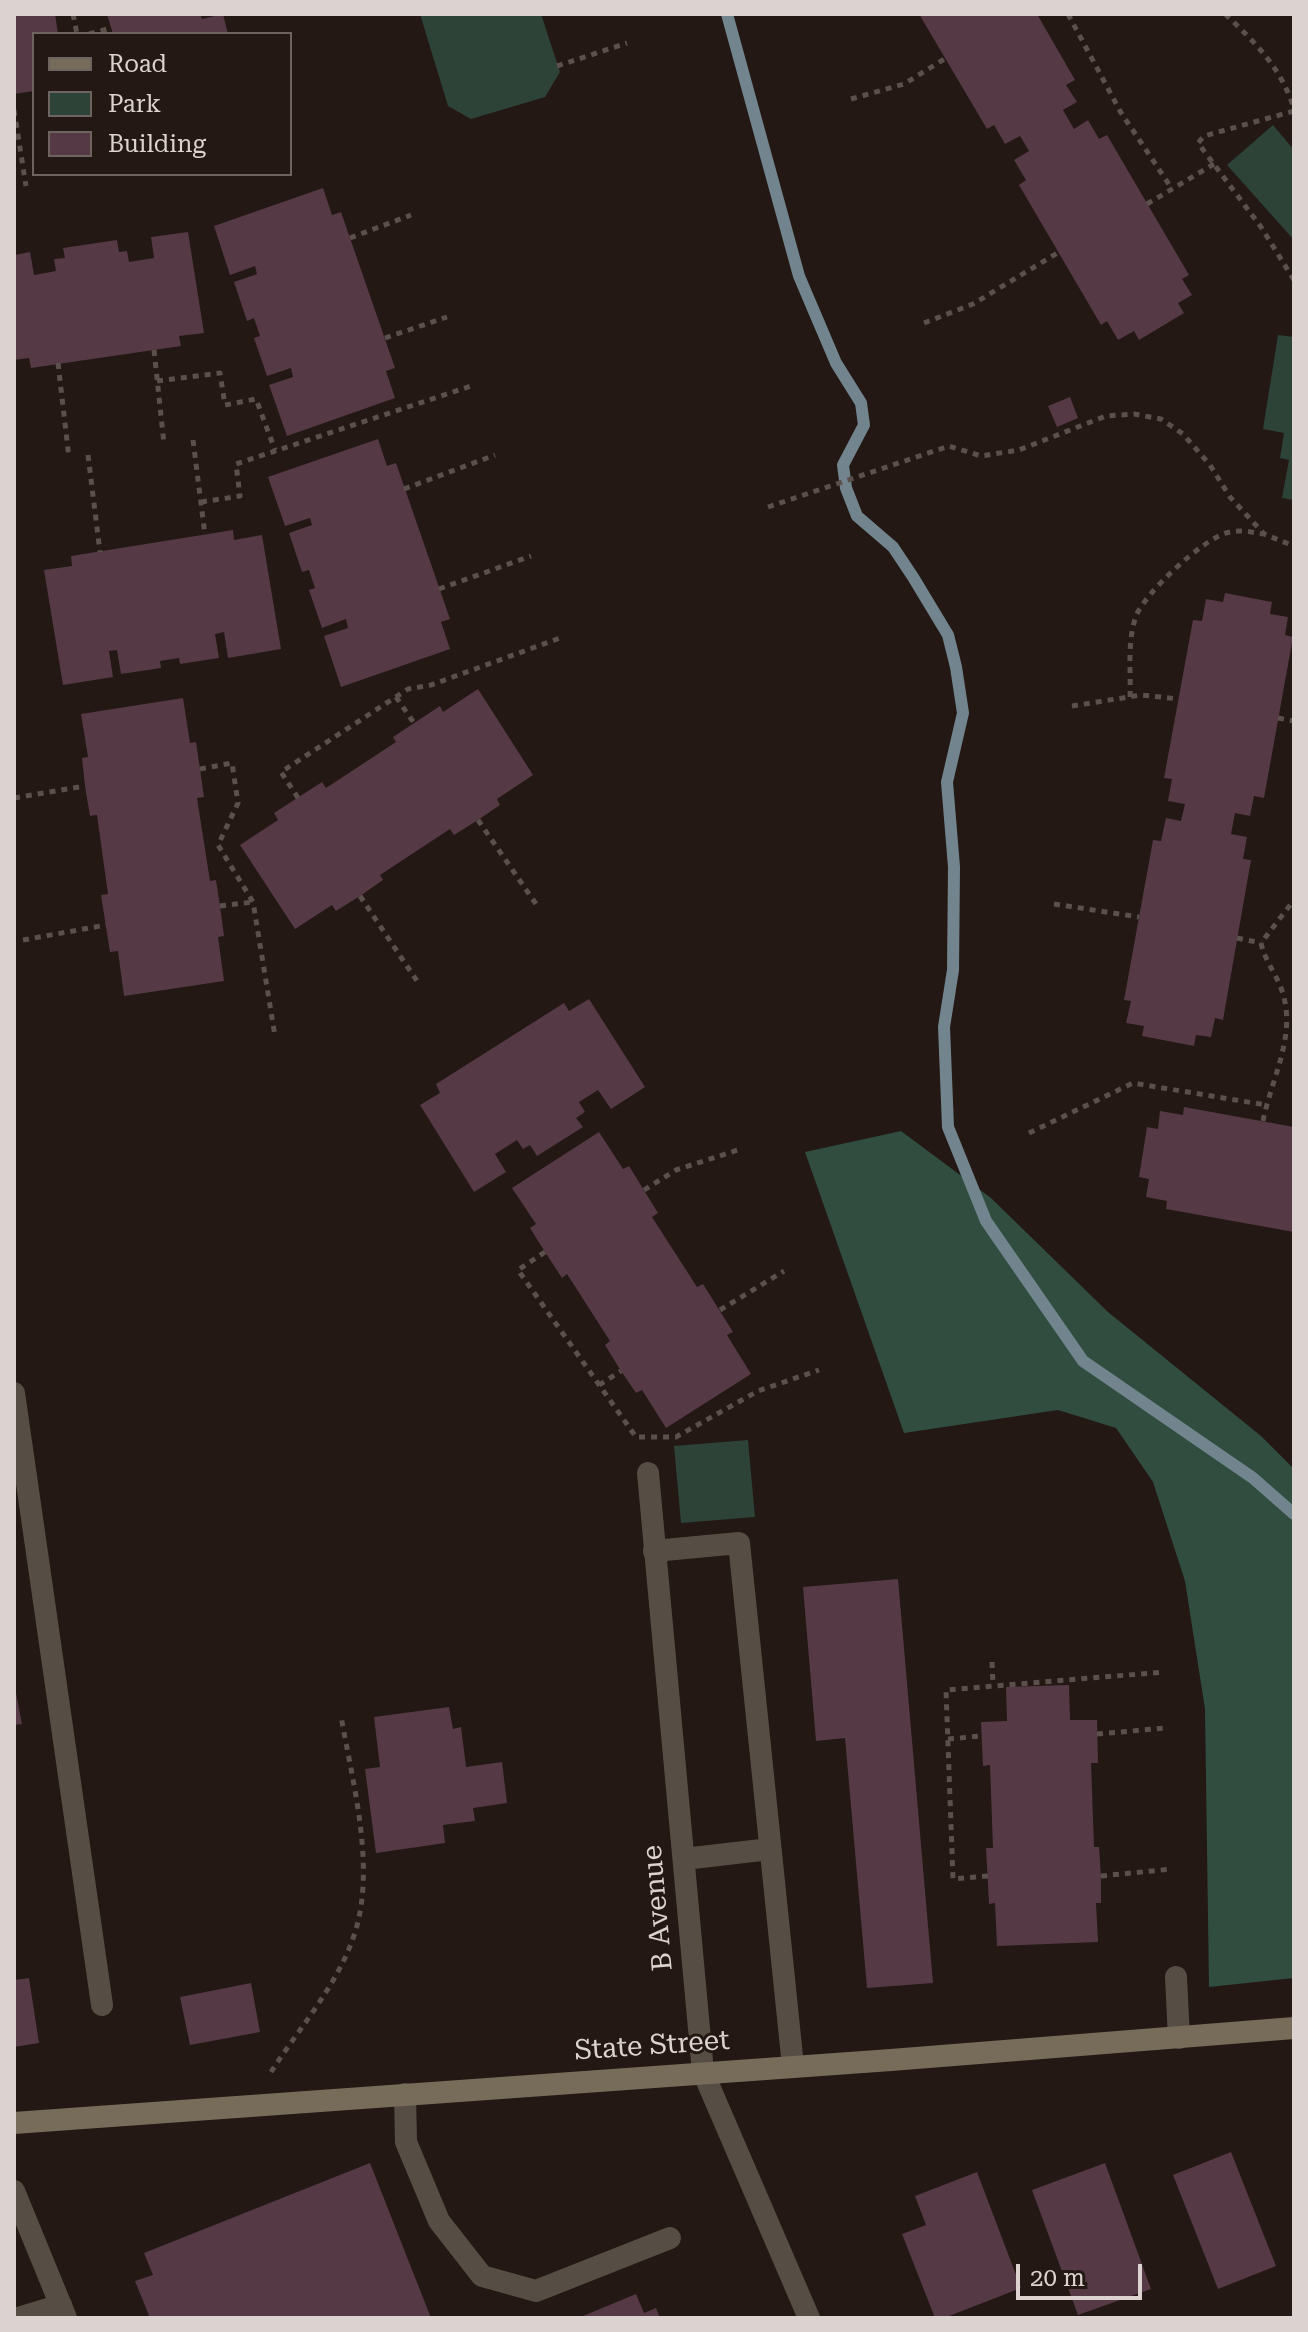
<!DOCTYPE html>
<style>
body{margin:0}
#map{position:relative;width:1308px;height:2332px;overflow:hidden;background:#231813;font-family:"Roboto Serif",serif}
canvas{display:block}
.frame{position:absolute;inset:0;border:16px solid #dcd3d0;pointer-events:none}
.legend{position:absolute;left:32px;top:32px;width:260px;height:144px;box-sizing:border-box;background:#231813;border:2px solid #6d635f;margin:0;padding:10px 14px;list-style:none;font-size:24px;color:#dcd3d0}
.legend li{display:flex;align-items:center;gap:16px;height:40px}
.legend b{width:40px;border:2px solid #6d635f}
.scale{position:absolute;left:1016px;top:2264px;width:126px;height:36px;box-sizing:border-box;border:4px solid #dcd3d0;border-top:0;padding-left:10px;font-size:24px;line-height:28px;white-space:nowrap;color:#dcd3d0;-webkit-text-stroke:6px #231813;paint-order:stroke}
</style>
<div id="map">
<canvas width="1308" height="2332"></canvas>
<div class="frame"></div>
<ul class="legend">
<li><b style="height:10px;background:#776b5a"></b>Road</li>
<li><b style="height:22px;background:#2d4338"></b>Park</li>
<li><b style="height:22px;background:#553945"></b>Building</li>
</ul>
<div class="scale">20 m</div>
</div>
<script>
const ctx = document.querySelector('canvas').getContext('2d');
ctx.lineJoin = 'round';
function fill(path, color) { ctx.fillStyle = color; ctx.fill(path, 'evenodd'); }
function stroke(path, color, width, dash) { ctx.strokeStyle = color; ctx.lineWidth = width; ctx.lineCap = dash ? 'butt' : 'round'; ctx.setLineDash(dash || []); ctx.stroke(path); }
function drawText(font, color, halo, rows, align = 'center') {
  ctx.font = font + ' "Roboto Serif",serif'; ctx.lineWidth = 6; ctx.setLineDash([]); ctx.textBaseline = 'middle'; ctx.strokeStyle = halo; ctx.fillStyle = color; for (const [text, x, y, turn = 0] of rows) {
    ctx.save(); ctx.translate(x, y); ctx.rotate((+turn || 0) * Math.PI / 180); ctx.textAlign = isNaN(turn) ? turn : align; if (halo) ctx.strokeText(text, 0, 0); ctx.fillText(text, 0, 0); ctx.restore();
  }
}
fill(new Path2D(`
 M420 14H541L560 72 545 97 471 119 448 106Z
 M1273 125 1294 150V240L1227 165Z
 M1278 335 1294 337V500L1282 498 1289 460 1280 458 1284 433 1263 429Z
 M748 1440 755 1517 681 1523 674 1446Z`), '#2d4338');
fill(new Path2D(`
 M901 1131 991 1198 1108 1312 1261 1436 1294 1469V1978L1209 1987 1205 1709 1185 1581 1153 1482 1116 1428 1058 1410 904 1433 805 1152Z`), '#304d3f');
stroke(new Path2D(`
 M727 14 799 276 836 363 861 403 864 425 843 465 846 488 857 516 893 547 913 577 948 635 956 667 963 713 947 782 954 867 953 970 944 1027 948 1127 986 1221 1083 1361 1253 1478 1294 1514`), '#72858e', 12);
fill(new Path2D(`
 M14 14H55L58 34H34V91L14 94Z
 M107 14H200L202 19 223 14 228 34H113Z
 M919 14H1037L1075 80 1066 85 1077 102 1063 110 1074 129 1088 120 1099 139 1107 135 1189 275 1182 279 1192 295 1178 303 1184 313 1139 340 1134 331 1118 340 1107 321 1101 325 1019 185 1026 180 1014 160 1029 151 1020 136 1005 144 994 125 987 129Z
 M323 188 332 215 341 212 395 368 386 371 395 398 287 436 269 385 293 377 291 368 267 376 254 338 260 336 254 318 247 321 234 282 257 274 255 266 230 275 214 226Z
 M188 232 204 333 179 336 181 346 31 368 29 358 14 360V255L30 252 34 275 56 271 54 259 65 258 63 248 117 240 119 252 127 251 129 262 154 258 151 237Z
 M1070 397 1078 418 1057 427 1048 406Z
 M378 439 387 466 396 463 450 619 441 622 450 649 341 687 324 636 348 628 346 619 322 628 309 590 315 588 309 570 302 572 289 533 312 525 310 518 285 526 268 477Z
 M233 530 234 540 262 535 281 649 228 658 224 632 215 634 219 658 180 664 179 658 160 661 161 668 121 674 117 650 109 651 113 677 63 685 44 570 72 566 71 556Z
 M1225 593 1272 602 1270 614 1288 617 1285 635 1293 637 1264 798 1254 796 1250 816 1235 813 1231 834 1247 837 1243 859 1251 860 1223 1020 1215 1018 1211 1037 1196 1035 1194 1046 1142 1036 1144 1026 1126 1023 1131 1001 1124 1000 1153 840 1161 841 1166 818 1181 821 1185 804 1168 801 1172 779 1164 778 1193 620 1202 621 1206 599 1223 602Z
 M478 689 533 775 497 799 500 805 478 820 454 835 450 829 380 875 383 880 360 896 336 911 332 905 295 929 240 845 278 820 274 813 322 782 326 788 396 742 393 737 440 706 443 712Z
 M183 698 190 743 196 742 200 769 204 797 197 798 210 881 216 880 220 906 224 936 218 937 224 981 124 996 118 951 110 952 101 895 108 894 97 815 90 816 85 786 82 758 88 757 81 714Z
 M589 999 645 1087 611 1109 598 1090 579 1102 585 1112 576 1118 583 1127 537 1156 530 1145 523 1149 517 1140 495 1154 506 1172 474 1192 420 1105 440 1093 436 1084 564 1003 569 1011Z
 M1184 1107 1294 1127V1232L1166 1209 1167 1201 1146 1197 1149 1179 1139 1177 1147 1127 1158 1129 1160 1111 1183 1115Z
 M599 1132 623 1169 629 1166 658 1213 652 1217 697 1287 703 1284 733 1332 727 1335 751 1374 666 1428 642 1390 636 1393 621 1371 605 1345 610 1341 567 1274 562 1278 545 1252 530 1228 536 1224 512 1188Z
 M898 1579 933 1983 867 1988 845 1738 816 1741 803 1587Z
 M14 1683 22 1724 14 1725Z
 M1069 1685 1070 1720H1097L1098 1763H1091L1094 1847H1099L1101 1876V1903H1096L1098 1942 997 1946 995 1903 989 1904 986 1848H993L990 1765 983 1766 981 1722 1007 1721 1006 1687Z
 M449 1707 453 1729 461 1727 466 1767 502 1762 507 1803 473 1808 475 1821 443 1825 445 1843 376 1853 365 1769 380 1767 374 1717Z
 M29 1978 39 2043 14 2047V1980Z
 M251 1983 260 2032 190 2045 180 1997Z
 M1231 2152 1276 2266 1218 2289 1173 2175Z
 M370 2163 431 2318H150L135 2281 153 2275 144 2253Z
 M1105 2163 1151 2289 1078 2315 1032 2190Z
 M977 2172 1021 2288 944 2318H935L902 2234 926 2225 915 2196Z
 M636 2294 644 2313 656 2308 660 2318H578Z`), '#553945');
stroke(new Path2D(`
 M73 14 77 34
 M1068 14 1120 111 1172 189
 M1225 14C1255 42 1282 69 1294 109
 M89 34 111 28
 M557 66 627 43
 M851 99 904 84 946 58
 M14 110 26 186
 M1294 111 1204 136 1198 143 1261 227 1294 280
 M1147 204 1214 164
 M350 238 411 215
 M924 323 973 304 1059 252
 M385 338 447 317
 M154 350 164 444
 M58 363 69 458
 M157 381 220 373 225 405 256 399 275 450
 M193 440 205 535
 M88 455 100 552
 M404 489 495 455
 M201 502 240 496 236 464 471 386
 M768 507 949 446 981 456 1019 450 1106 416 1134 414 1161 419 1183 434 1210 465 1230 497 1264 534 1294 546
 M439 589 531 556
 M396 697 414 723
 M1130 697C1131 670 1127 642 1136 616 1145 593 1202 540 1226 533 1239 529 1251 532 1263 534
 M1072 706 1141 695 1179 699
 M1278 718 1294 721
 M200 769 232 763 238 803 218 845 253 902 275 1036
 M14 798 85 786
 M298 798 281 772 408 689 431 685 560 638
 M478 820 536 904
 M360 896 417 981
 M1054 904 1139 917
 M220 906 253 902
 M1237 938 1261 943
 M23 940 106 925
 M1263 1121C1271 1080 1296 1037 1283 994 1278 976 1265 962 1261 943L1294 900
 M1029 1133 1133 1083 1266 1105
 M644 1190 676 1170 741 1149
 M545 1252 518 1270 636 1437H676L758 1391 819 1370
 M720 1310 784 1271
 M599 1385 621 1371
 M992 1662 993 1685
 M1097 1734 1166 1728
 M948 1739 981 1736
 M988 1876 953 1879 946 1690 1164 1672
 M1101 1876 1172 1869
 M271 2072C298 2030 335 1988 352 1941 378 1874 353 1785 341 1716`), '#5b504c', 5, [6, 6]);
stroke(new Path2D(`
 M14 1393 102 2005
 M654 1551 739 1543 793 2066
 M684 1859 770 1849
 M1176 1977 1179 2038
 M405 2094 406 2142 439 2221 482 2276 536 2291 670 2238
 M18 2318 61 2305`), '#564e44', 22);
stroke(new Path2D(`
 M648 1473 703 2072 809 2318
 M14 2191 66 2318`), '#564e44', 22);
stroke(new Path2D(`
 M14 2123 891 2060 1294 2028`), '#776b5a', 22);
drawText('28px', '#dcd3d0', '#231813', [
 ["B Avenue",658,1908,-95],
 ["State Street",652,2046,-4]
]);
</script>
